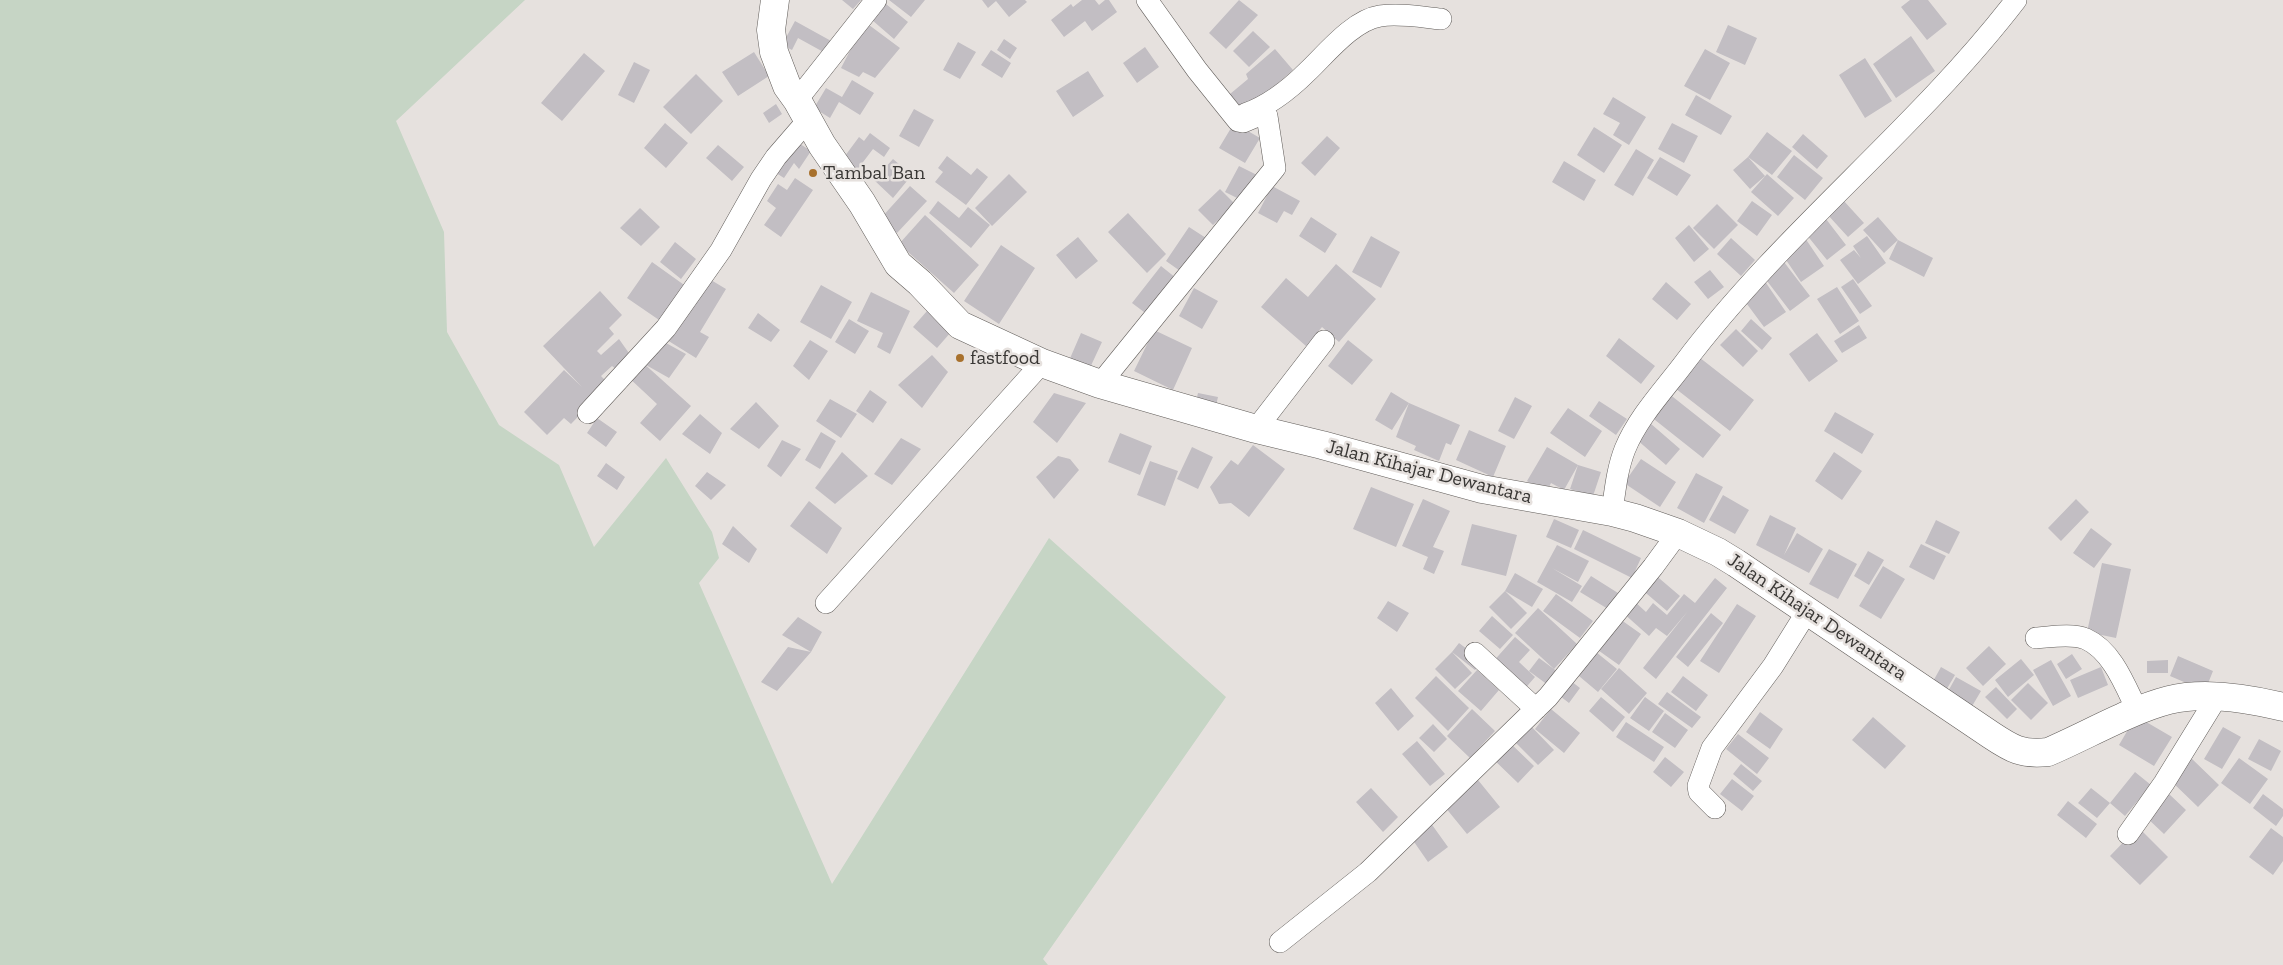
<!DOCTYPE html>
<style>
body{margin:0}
canvas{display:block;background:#e6e1de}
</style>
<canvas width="2283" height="965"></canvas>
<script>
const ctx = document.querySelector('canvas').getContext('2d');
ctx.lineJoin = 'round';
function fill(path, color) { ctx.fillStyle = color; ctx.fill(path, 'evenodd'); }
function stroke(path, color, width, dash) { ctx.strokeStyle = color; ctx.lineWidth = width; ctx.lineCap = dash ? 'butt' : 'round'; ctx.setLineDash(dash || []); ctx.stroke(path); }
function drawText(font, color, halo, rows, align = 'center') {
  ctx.font = font + ' "Zilla Slab",serif'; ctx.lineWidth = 5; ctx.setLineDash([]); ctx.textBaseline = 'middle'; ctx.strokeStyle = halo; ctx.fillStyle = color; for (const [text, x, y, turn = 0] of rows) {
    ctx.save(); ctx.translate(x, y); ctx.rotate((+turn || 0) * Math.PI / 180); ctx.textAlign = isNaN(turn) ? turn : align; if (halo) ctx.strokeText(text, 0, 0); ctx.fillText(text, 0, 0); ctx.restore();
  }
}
fill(new Path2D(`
 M0 0H525L396 121 444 232 447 332 499 425 559 465 594 547 666 458 712 532 719 558 699 583 832 884 1049 538 1226 697 1043 959 1048 965H0Z`), '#c6d5c5');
fill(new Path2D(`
 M842 0H861L853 9Z
 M889 0H925L911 17Z
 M982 0H1025L1027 2 1009 17 996 1 988 8Z
 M1082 0H1095L1099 5 1105 0H1109L1117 12 1092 31 1085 21 1064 37 1051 20 1071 4 1073 7Z
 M1239 0 1258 15 1226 49 1209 33Z
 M1910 0H1928L1947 24 1927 40 1901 7Z
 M886 4 908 22 894 39 872 20Z
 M795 21 833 42 827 54 798 38 792 50 782 45Z
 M865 22 900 48 875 78 863 72 859 77 841 68Z
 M1728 25 1757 38 1745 65 1716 52Z
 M1253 31 1270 47 1249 67 1233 51Z
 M1911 36 1935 71 1896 98 1873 64Z
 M1004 39 1017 48 1010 59 997 50Z
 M958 42 976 52 960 79 943 70Z
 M1145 47 1159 67 1137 83 1123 63Z
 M1275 49 1293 70 1245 112 1230 94 1248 79 1246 74Z
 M1705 49 1730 63 1710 100 1684 86Z
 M991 50 1011 63 1002 78 981 65Z
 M754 52 769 76 738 96 722 72Z
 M584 53 605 71 562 121 541 103Z
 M1865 58 1892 101 1865 118 1839 75Z
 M634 62 650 70 634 103 618 95Z
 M1088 71 1104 96 1073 117 1056 91Z
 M696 74 723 101 691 134 663 107Z
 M852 80 874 93 860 115 839 102 830 118 814 108 826 88 842 97Z
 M1696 95 1732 116 1721 135 1685 115Z
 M1613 97 1646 117 1629 145 1613 135 1620 123 1603 114Z
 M776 104 782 114 769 123 763 113Z
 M914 109 934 120 919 147 899 136Z
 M665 123 688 143 666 168 644 148Z
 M1234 123 1260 138 1245 163 1219 148Z
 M1672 123 1698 136 1684 163 1658 149Z
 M1594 127 1622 145 1604 173 1577 155Z
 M1767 132 1792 151 1772 175 1748 157Z
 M870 133 890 148 884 157 873 149 857 170 842 160 859 137 864 141Z
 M1803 134 1828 156 1817 169 1792 147Z
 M1327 136 1340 148 1315 176 1301 163Z
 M794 140 811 151 799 169 794 163 784 178 773 171Z
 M718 145 744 167 732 181 706 158Z
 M1636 149 1654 160 1633 196 1614 185Z
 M1794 155 1823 178 1805 200 1777 177Z
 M947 156 971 175 977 168 988 177 966 205 935 182 943 172 938 168Z
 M1660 157 1691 175 1677 196 1647 178Z
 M1748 157 1765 176 1750 189 1733 170Z
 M893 159 912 175 893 198 874 180Z
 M1564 161 1596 180 1584 201 1552 182Z
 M1239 166 1257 175 1243 201 1225 192Z
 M1009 174 1027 192 992 226 975 208Z
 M1767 174 1794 198 1778 216 1751 192Z
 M795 178 813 190 781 237 764 225 776 208 767 201 778 184 787 190Z
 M910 186 927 201 897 233 881 218Z
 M1272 186 1300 201 1292 215 1284 211 1277 223 1258 213Z
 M1220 189 1235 204 1213 225 1198 210Z
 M1843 200 1864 223 1848 237 1827 214Z
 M938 201 959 218 968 207 990 225 971 248 929 213Z
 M1752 201 1772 215 1757 236 1737 221Z
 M1717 204 1738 225 1714 249 1693 228Z
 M640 208 660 227 641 246 620 228Z
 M1128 213 1166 254 1147 273 1108 232Z
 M925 215 979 265 954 293 899 244Z
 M1311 217 1337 234 1325 253 1299 236Z
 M1878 217 1898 240 1884 253 1863 230Z
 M1826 219 1846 245 1827 260 1806 234Z
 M1689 225 1709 249 1694 262 1675 238Z
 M1189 227 1206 238 1183 273 1166 261Z
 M1371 236 1400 252 1381 288 1352 272Z
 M1867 236 1886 263 1858 284 1840 260 1854 250 1861 258 1853 246Z
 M1078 237 1098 261 1076 279 1056 255Z
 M1731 238 1755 260 1741 276 1717 254Z
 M1805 238 1824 266 1801 282 1782 254Z
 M1898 240 1933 258 1924 277 1889 259Z
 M675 242 696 259 681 279 660 262Z
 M1001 245 1035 268 999 324 964 301Z
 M652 262 687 287 662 322 627 298Z
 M1784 262 1810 296 1790 311 1764 277Z
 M1336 264 1376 299 1339 342 1322 327 1306 346 1261 307 1286 278 1308 297Z
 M1161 266 1176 278 1148 315 1132 303Z
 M1710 270 1724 287 1708 299 1694 282Z
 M706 277 726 289 700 332 709 337 696 358 667 340Z
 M1853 279 1872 306 1860 314 1841 287Z
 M1764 280 1786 312 1764 327 1741 296Z
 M1666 282 1691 304 1677 320 1652 299Z
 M821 285 852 302 831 339 800 322Z
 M1837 287 1859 321 1840 334 1817 299Z
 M1194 288 1218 301 1202 329 1179 316Z
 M600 291 622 315 609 328 614 334 597 351 601 355 619 339 631 356 616 369 612 366 601 376 606 381 594 400 571 424 564 418 547 435 524 412 564 370 582 387 543 346Z
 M871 292 910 311 890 354 877 347 883 333 857 321Z
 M927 311 951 332 937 348 913 327Z
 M758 313 780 330 771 342 748 328Z
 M849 319 869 331 855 354 835 342Z
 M1751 319 1772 338 1762 350 1741 331Z
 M1859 325 1867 338 1842 353 1834 341Z
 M1736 329 1758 351 1743 367 1720 345Z
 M1154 330 1192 348 1173 390 1134 371Z
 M1081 333 1102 342 1088 372 1068 363Z
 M1817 333 1838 361 1809 382 1789 354Z
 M1619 338 1655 366 1641 384 1606 356Z
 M810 340 828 351 809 380 793 366Z
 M1348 340 1373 360 1352 385 1328 366Z
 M666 343 686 354 669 378 646 365Z
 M1695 354 1754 400 1730 431 1671 385Z
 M932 355 948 372 922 408 898 385Z
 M641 361 691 406 660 441 640 423 657 404 627 376Z
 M870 390 887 402 873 423 856 411Z
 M1391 392 1409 403 1392 430 1375 420Z
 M1054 393 1086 403 1057 443 1033 422Z
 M1198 393 1218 397 1215 410 1195 405Z
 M1668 393 1721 435 1703 458 1650 416Z
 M1515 397 1532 406 1514 439 1498 431Z
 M830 399 857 414 841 438 816 421Z
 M1599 401 1627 419 1616 435 1589 416Z
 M756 402 779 426 759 449 730 429Z
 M1409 403 1460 425 1451 445 1446 443 1439 461 1414 450 1416 446 1396 437Z
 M1568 408 1602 431 1585 457 1550 433Z
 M1835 412 1874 434 1862 454 1824 431Z
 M700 414 722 433 710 454 682 434Z
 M597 418 617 432 606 447 587 433Z
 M1650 423 1680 449 1666 465 1636 439Z
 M1469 430 1506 446 1493 477 1456 460Z
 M821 432 836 441 820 469 805 460Z
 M1120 433 1152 446 1140 475 1108 462Z
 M901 438 921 449 892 485 874 474Z
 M782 440 801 449 781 477 767 466Z
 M1253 445 1285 469 1249 517 1231 503 1219 504 1210 487 1231 460 1238 465Z
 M1192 447 1213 457 1198 489 1177 479Z
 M1547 447 1578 465 1564 490 1551 483 1546 493 1527 481Z
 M842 452 868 476 835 504 815 488Z
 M1834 452 1862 471 1842 500 1815 481Z
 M1058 456 1070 459 1079 470 1054 499 1036 477Z
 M1641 459 1676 482 1660 507 1624 483Z
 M1150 461 1178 471 1165 506 1137 495Z
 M606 463 625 477 617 490 597 476Z
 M1578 465 1601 472 1593 496 1570 489Z
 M707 472 726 485 711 500 695 486Z
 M1696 473 1723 487 1704 523 1677 508Z
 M1371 487 1414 504 1396 547 1353 529Z
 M1723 495 1749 510 1735 534 1709 520Z
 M1423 499 1450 511 1433 547 1444 551 1434 574 1423 569 1428 557 1402 546Z
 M2076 499 2089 512 2061 541 2048 528Z
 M809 501 842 528 827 554 790 526Z
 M1770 515 1796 528 1784 555 1797 533 1823 549 1809 573 1756 545Z
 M1554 519 1579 530 1571 548 1546 537Z
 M1936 520 1960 532 1949 554 1925 543Z
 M1472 524 1517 535 1506 576 1461 565Z
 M733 526 757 549 749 563 722 544Z
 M2091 528 2112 544 2094 568 2073 553Z
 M1583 530 1641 558 1632 578 1574 549Z
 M1921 544 1946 556 1934 580 1909 567Z
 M1557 545 1589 561 1578 582 1552 568 1582 586 1572 602 1537 582Z
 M1829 549 1857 564 1838 599 1809 584Z
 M1868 551 1884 560 1869 585 1854 576Z
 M2102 563 2131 569 2116 638 2087 632Z
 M1883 566 1905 579 1881 619 1859 606Z
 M1515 573 1543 589 1532 607 1505 591Z
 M1653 573 1680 596 1667 611 1640 588Z
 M1591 576 1618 593 1608 609 1580 592Z
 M1715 578 1727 588 1656 679 1643 668 1688 611 1667 636 1656 628 1649 636 1622 612 1633 600 1646 612 1653 603 1667 615 1684 594 1695 603Z
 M1505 591 1527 613 1511 629 1489 607Z
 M1556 594 1593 621 1580 638 1543 611Z
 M1388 601 1409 613 1397 632 1377 618Z
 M1737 604 1756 616 1719 673 1700 661Z
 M1538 608 1577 644 1554 669 1515 633Z
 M1711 613 1723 623 1688 667 1676 657Z
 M1492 616 1513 635 1500 649 1479 631Z
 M798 617 822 632 811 652 782 635Z
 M1617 617 1641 634 1619 665 1595 648Z
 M1515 637 1530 650 1519 662 1535 677 1522 692 1491 664Z
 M1459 643 1483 661 1475 670 1452 652Z
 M1989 646 2006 664 1983 686 1966 668Z
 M788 647 811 652 777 691 761 682Z
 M1591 648 1617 669 1598 692 1573 671Z
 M1452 652 1472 673 1455 689 1435 669Z
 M2072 654 2082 669 2066 679 2057 664Z
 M2178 656 2213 671 2205 691 2170 676Z
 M1539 658 1562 675 1552 688 1529 671Z
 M2021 659 2034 675 2008 697 1995 680Z
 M2051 660 2071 696 2053 706 2033 670Z
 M2168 660V673H2147V661Z
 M1941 667 1955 675 1945 692 1931 685Z
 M2101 667 2108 685 2078 698 2070 680Z
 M1619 668 1647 693 1629 714 1601 689Z
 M1477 670 1499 690 1481 711 1458 691Z
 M1436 676 1469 708 1448 731 1415 698Z
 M1683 676 1708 695 1696 711 1671 692Z
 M1956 677 1981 691 1971 708 1946 695Z
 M1567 678 1580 688 1569 703 1556 693Z
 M2028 683 2048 703 2031 720 2011 700Z
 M1996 687 2017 709 2007 719 1985 697Z
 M1391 688 1414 716 1398 731 1375 703Z
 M1667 692 1701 717 1692 728 1658 704Z
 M1601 697 1625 717 1613 732 1589 711Z
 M1645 697 1664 711 1649 731 1630 718Z
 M1472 709 1495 731 1470 758 1447 736Z
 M1551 709 1580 733 1564 753 1535 729Z
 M1760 712 1783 729 1770 749 1746 732Z
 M1665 713 1688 730 1675 748 1652 732Z
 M2136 716 2172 737 2154 766 2119 745Z
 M1873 717 1906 746 1885 769 1852 740Z
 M1527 722 1554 750 1538 765 1511 738Z
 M1626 722 1664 747 1654 762 1616 737Z
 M1433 724 1447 739 1434 752 1419 738Z
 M2223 727 2241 737 2222 769 2204 759Z
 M1738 734 1769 758 1757 774 1726 749Z
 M2259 739 2281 751 2271 771 2248 759Z
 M1507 740 1534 766 1518 783 1491 757Z
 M1417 741 1445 774 1430 786 1402 754Z
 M1665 757 1684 772 1671 787 1653 772Z
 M2190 757 2219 785 2198 807 2169 779Z
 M2239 758 2268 779 2250 804 2221 783Z
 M1741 764 1762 781 1753 791 1733 774Z
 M2135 772 2151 785 2125 816 2110 803Z
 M1732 779 1754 796 1742 811 1720 794Z
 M1478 780 1500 807 1467 834 1445 807Z
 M1371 788 1398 817 1383 832 1356 802Z
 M2091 788 2110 803 2097 818 2078 803Z
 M2168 793 2186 810 2164 834 2146 817Z
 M2263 794 2283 809V816L2276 826 2253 808Z
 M2068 801 2097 824 2086 838 2057 815Z
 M1430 822 1448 847 1428 862 1410 836Z
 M2138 827 2168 857 2140 885 2110 856Z
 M2271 828 2283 837V861L2273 875 2249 857Z`), '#c2bec3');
const minor = new Path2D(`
 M797 100 876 0
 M1245 114C1268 106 1291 88 1308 71 1326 54 1353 20 1380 16 1399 13 1421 17 1441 19
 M1100 384 1275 168 1267 116 1262 114 1243 122 1238 121 1197 70 1147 0
 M588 413 666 328 721 250 761 179 776 157 808 120
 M1256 429 1324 341
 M1612 512C1615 491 1617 469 1625 449 1638 417 1664 390 1685 362 1784 231 1916 130 2016 0
 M826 603 1042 363
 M2036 638C2051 637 2072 633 2086 639 2113 651 2126 688 2138 712
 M1475 653 1536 709
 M1715 808 1699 792 1698 786 1712 748 1773 666 1808 610
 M2128 834 2164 783 2217 697
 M1280 942 1368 872 1548 697 1653 567 1678 533`);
const major = new Path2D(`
 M775 0 771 30 774 52 787 86 797 100 822 145 862 203 898 264 920 283 960 325 1042 363 1100 384 1256 429 1322 445 1482 489 1612 512 1635 518 1678 533 1718 552 1736 563 1991 735C2012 749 2022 755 2048 752 2086 736 2130 710 2169 700 2205 691 2247 698 2283 707`);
stroke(minor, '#615d5a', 22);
stroke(major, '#615d5a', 29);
stroke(minor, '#fff', 21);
stroke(major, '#fff', 28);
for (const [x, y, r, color] of [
 [813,173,5,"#a8712d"],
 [960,358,5,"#a8712d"]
]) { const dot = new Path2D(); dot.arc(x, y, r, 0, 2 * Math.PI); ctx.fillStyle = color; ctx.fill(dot); stroke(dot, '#e6e1de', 2); }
drawText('20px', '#393735', '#e6e1de', [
 ["Tambal Ban",823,173],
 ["fastfood",970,358]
], 'left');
drawText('20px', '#393735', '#e6e1de', [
 ["Jalan Kihajar Dewantara",1429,472,14],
 ["Jalan Kihajar Dewantara",1817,617,34]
]);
</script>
